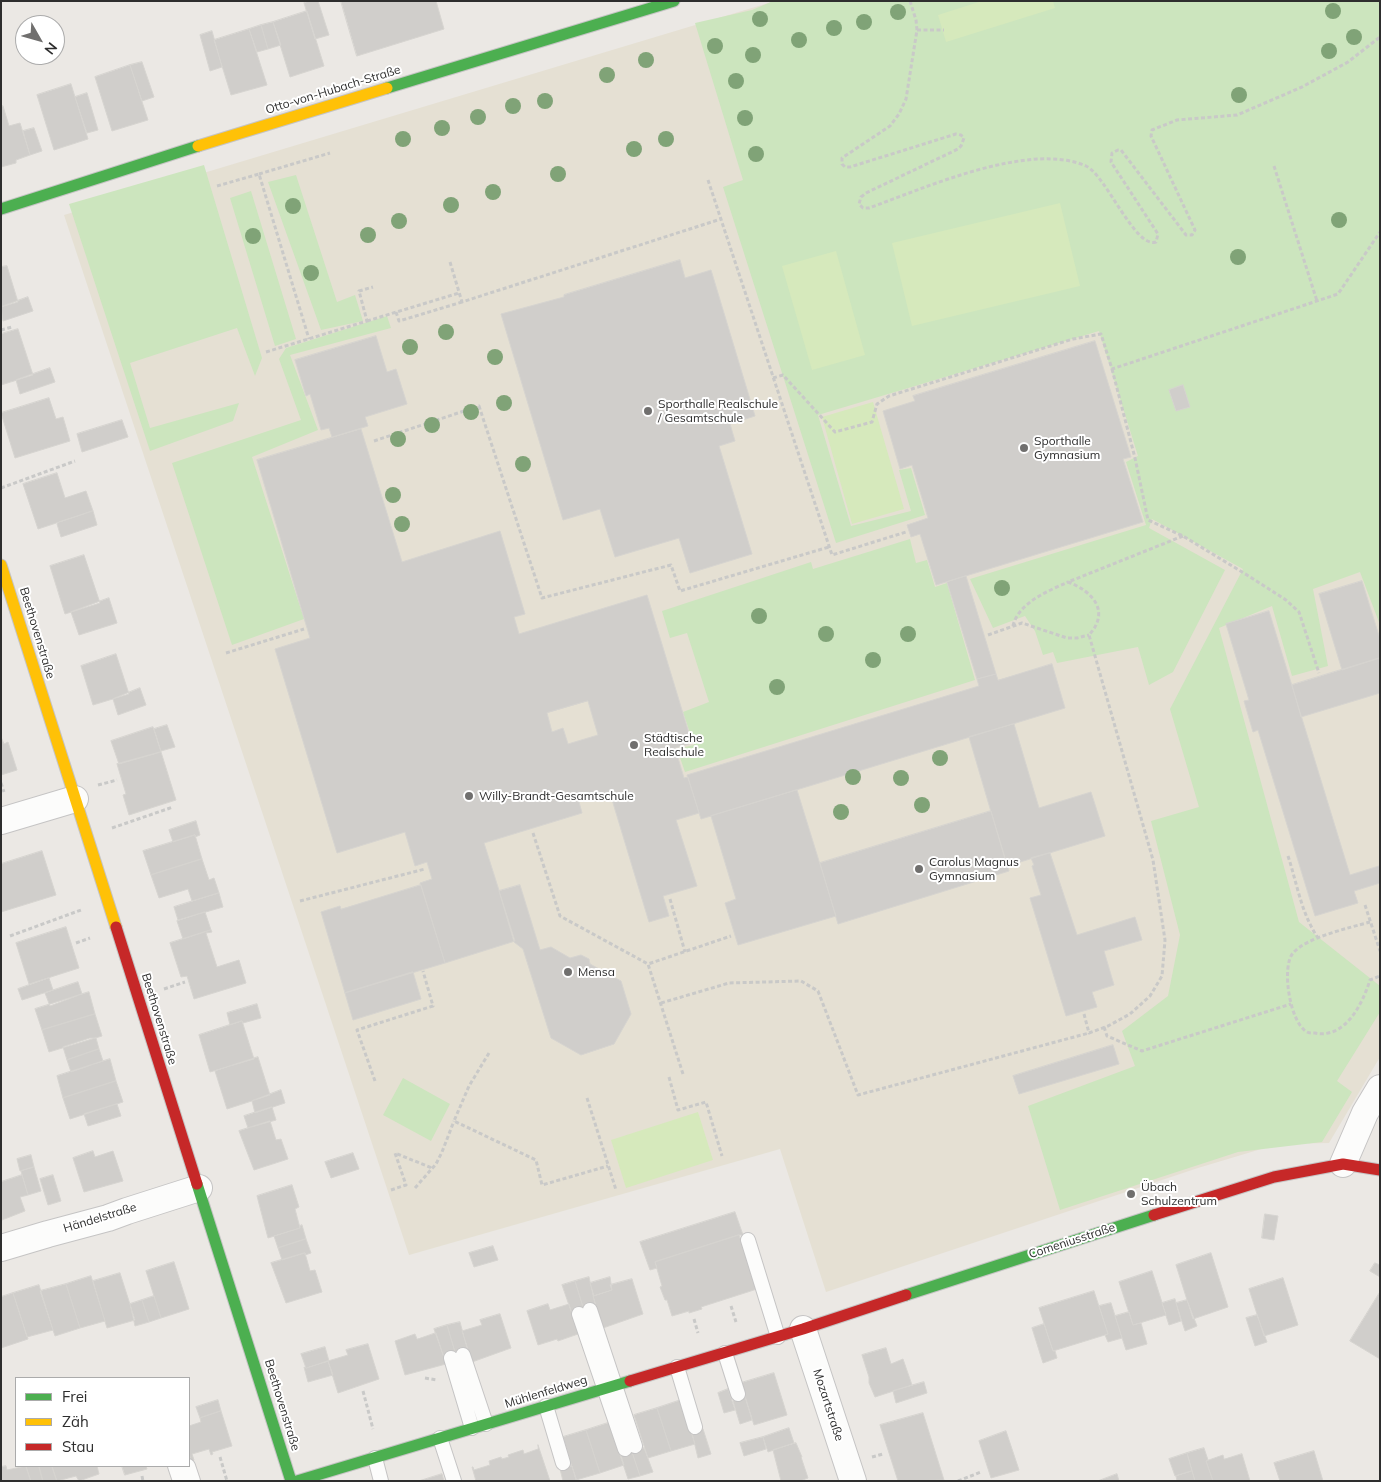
<!DOCTYPE html>
<meta charset="utf-8">
<style>
body{margin:0}
#map{position:relative;width:1381px;height:1482px;overflow:hidden;background:#ebe8e4;font-family:Mulish,sans-serif}
canvas{display:block}
.frame{position:absolute;inset:0;border:2px solid #2e2e2e;pointer-events:none}
.legend{position:absolute;left:15px;top:1377px;width:175px;height:90px;box-sizing:border-box;background:#fff;border:1px solid #ababab;margin:0;padding:6px 9px;list-style:none;font-size:15px;color:#2e2e2e}
.legend li{display:flex;align-items:center;gap:10px;height:25px}
.legend b{width:25px;border:1px solid #ababab}
.north{position:absolute;left:15px;top:15px;width:50px;height:50px;box-sizing:border-box;background:#fff;border:1px solid #ababab;border-radius:50%;rotate:128deg;font-size:14px;font-weight:700;line-height:20px;text-align:center;color:#2e2e2e}
.north::after{content:'';display:block;margin:auto;width:18px;height:22px;background:#706f6e;clip-path:polygon(50% 0,100% 100%,50% 72%,0 100%)}
</style>
<div id="map">
<canvas width="1381" height="1482"></canvas>
<div class="frame"></div>
<ul class="legend">
<li><b style="height:6px;background:#4caf50"></b>Frei</li>
<li><b style="height:6px;background:#ffc107"></b>Zäh</li>
<li><b style="height:6px;background:#c62828"></b>Stau</li>
</ul>
<div class="north">N</div>
</div>
<script>
const ctx = document.querySelector('canvas').getContext('2d');
ctx.lineJoin = 'round';
function fill(path, color) { ctx.fillStyle = color; ctx.fill(path, 'evenodd'); }
function stroke(path, color, width, dash) { ctx.strokeStyle = color; ctx.lineWidth = width; ctx.lineCap = dash ? 'butt' : 'round'; ctx.setLineDash(dash || []); ctx.stroke(path); }
function drawText(font, color, halo, rows, align = 'center') {
  ctx.font = font + ' Mulish,sans-serif'; ctx.lineWidth = 4; ctx.setLineDash([]); ctx.textBaseline = 'middle'; ctx.strokeStyle = halo; ctx.fillStyle = color; for (const [text, x, y, turn = 0] of rows) {
    ctx.save(); ctx.translate(x, y); ctx.rotate((+turn || 0) * Math.PI / 180); ctx.textAlign = isNaN(turn) ? turn : align; if (halo) ctx.strokeText(text, 0, 0); ctx.fillText(text, 0, 0); ctx.restore();
  }
}
fill(new Path2D(`
 M775 1H1380V1057L1329 1143 1278 1144 1198 1168 826 1292 780 1149 409 1255 64 215Z`), '#e5e0d3');
fill(new Path2D(`
 M773 1H1380V625L1360 572 1313 589 1328 666 1292 676 1272 606 1219 628 1299 922 1380 986V1012L1337 1081 1352 1092 1322 1142 1238 1152 1060 1210 1028 1106 1135 1066 1122 1031 1168 996 1180 935 1151 821 1199 807 1170 709 1243 569 1152 519 1149 528 1225 570 1173 672 1149 685 1138 647 1057 663 1053 652 1043 655 1035 631 1025 616 993 628 970 579 1146 525 1126 462 1138 456 1099 331 818 415 851 526 911 511 899 470 911 468 925 515 836 543 723 187 743 180 695 23 752 10Z
 M204 165 262 358 255 376 237 328 130 363 150 428 239 403 233 421 150 451 69 204Z
 M296 175 337 302 355 295 363 321 321 330 268 182Z
 M251 191 296 339 275 346 230 198Z
 M387 316 391 328 290 355 318 430 252 457 304 619 232 645 172 463 301 420 279 359 286 348Z
 M910 539 916 563 927 560 935 587 947 583 975 680 685 772 677 749 694 745 683 712 709 702 687 633 670 638 662 611 811 562 813 569Z
 M403 1078 450 1104 431 1141 383 1115Z`), '#cce5be');
fill(new Path2D(`
 M982 1H1053L1055 8 946 42 938 15Z
 M1060 203 1080 286 912 326 892 243Z
 M836 251 865 355 812 370 782 266Z
 M873 402 904 509 852 524 822 417Z
 M698 1112 713 1160 626 1188 611 1140Z`), '#d6e9bc');
const building = new Path2D(`
 M309 1H318L329 35 315 39 304 3Z
 M341 1H436L444 29 357 56Z
 M307 11 324 66 290 77 273 22Z
 M273 22 281 45 268 49 261 25Z
 M261 25 268 49 257 52 249 29Z
 M249 29 267 85 231 95 214 40Z
 M212 31 222 67 210 71 200 35Z
 M142 62 154 97 142 101 130 65Z
 M130 65 148 120 112 131 95 77Z
 M71 84 88 139 54 150 37 95Z
 M87 93 98 130 87 133 75 97Z
 M3 106 9 126 20 123 30 155 16 160V163L1 167V107Z
 M34 128 42 151 30 155 23 131Z
 M680 260 685 278 711 270 755 416 730 424 735 441 719 446 752 554 690 573 679 538 615 557 600 509 563 520 501 314 564 297V295Z
 M7 266 18 302 1 307V267Z
 M28 297 33 311 3 321 1 307Z
 M18 329 33 375 1 385V334Z
 M376 336 387 372 396 369 407 404 365 417 368 426 332 437 329 428 321 430 310 394 306 396 295 360Z
 M1095 341 1131 457 1123 459 1143 522 936 585 920 534 911 537 907 525 928 518 912 465 900 469 883 411 915 401 913 396Z
 M50 368 55 382 20 394 16 380Z
 M1183 385 1190 407 1176 411 1169 390Z
 M49 398 56 419 63 417 70 441 15 458 1 413Z
 M122 420 128 437 82 452 77 434Z
 M361 429 402 562 500 531 525 614 514 617 519 634 647 595 692 743 675 748 684 778 688 777 699 813 676 820 697 886 663 896 669 916 649 922 610 793 579 802 582 813 484 843 515 941 445 963 420 883 432 879 427 862 415 866 405 832 337 853 275 649 310 638 257 460ZM588 701 598 735 568 744 563 728 552 732 547 713Z
 M57 473 65 498 86 491 93 511 38 529 23 484Z
 M93 511 97 525 61 537 57 524 59 522Z
 M84 555 100 603 65 614 50 566Z
 M966 576 996 674 977 679 947 582Z
 M1362 581 1380 639V658L1342 670 1319 594Z
 M109 598 117 623 79 635 71 612Z
 M1269 611 1350 875 1379 866 1380 868V883L1354 891 1358 903 1315 916 1258 730 1253 732 1244 701 1249 700 1226 624Z
 M116 654 129 694 93 705 81 666Z
 M1380 658V693L1301 717 1292 685Z
 M1052 664 1065 708 701 819 687 775 979 686 977 679 996 674 998 680Z
 M140 688 146 705 118 715 113 699Z
 M1014 724 1039 808 1091 792 1105 836 1007 866 969 737Z
 M167 725 175 747 161 751 154 729Z
 M153 727 161 752 119 764 111 741Z
 M1 737 4 744 8 742 17 770 1 775Z
 M161 752 176 800 129 815 123 795 126 794 117 764Z
 M797 790 836 916 738 945 725 903 736 899 711 816Z
 M991 811 1009 871 838 924 820 863Z
 M196 821 200 835 195 837V835L173 842 169 830Z
 M195 835 202 859 151 875 143 851Z
 M42 851 56 895 1 912V864Z
 M1050 853 1077 935 1135 917 1142 940 1104 951 1114 985 1092 992 1097 1007 1066 1016 1030 898 1041 895 1032 866 1034 865 1031 858Z
 M202 859 209 880 214 878 219 893 192 901 188 889 159 898 151 875Z
 M421 885 445 963 345 993 321 912 340 906 341 909Z
 M520 885 540 950 551 947 570 958 581 955 589 959 590 964 621 981 631 1014 614 1044 581 1055 551 1038 523 949 514 942 499 891Z
 M219 893 223 907 178 920 174 907Z
 M205 912 211 930 183 939 177 921Z
 M66 927 79 968 29 984 16 943Z
 M211 930 212 932 206 933 217 967 239 960 246 983 194 999 187 976 181 977 170 943Z
 M413 972 421 999 353 1020 345 993Z
 M49 978 53 990 22 1000 18 989Z
 M78 982 82 994 50 1006 45 993Z
 M89 992 95 1014 42 1030 35 1009Z
 M257 1004 261 1018 243 1023 242 1021 230 1025 227 1013Z
 M95 1014 102 1036 49 1052 42 1030Z
 M242 1021 254 1059 210 1072 199 1035Z
 M90 1038H96L99 1049 67 1060 63 1047Z
 M1113 1045 1119 1064 1019 1094 1013 1076Z
 M99 1049 103 1061 71 1072 67 1060Z
 M258 1057 270 1095 227 1109 215 1071Z
 M110 1059 116 1081 63 1098 57 1076Z
 M116 1081 123 1102 70 1119 63 1098Z
 M281 1090 285 1103 255 1113 252 1101Z
 M117 1104 121 1116 88 1126 84 1114Z
 M272 1107 276 1120 248 1128 244 1116Z
 M270 1121 276 1140 281 1139 288 1159 254 1170 239 1131Z
 M93 1151 95 1157 113 1151 123 1181 84 1192 73 1158Z
 M353 1153 359 1169 331 1178 325 1162Z
 M31 1155 34 1167 20 1171 17 1159Z
 M34 1167 41 1191 28 1195 21 1171Z
 M22 1175 28 1195 20 1197 25 1211 2 1220 1 1182Z
 M53 1175 61 1201 48 1205 40 1179Z
 M292 1185 299 1207 295 1209 300 1228 268 1238 257 1196Z
 M735 1212 743 1235H739L655 1262 657 1268 650 1270 640 1242Z
 M1265 1214 1278 1216 1274 1240 1262 1238Z
 M302 1225 306 1239 278 1248 274 1236 300 1228V1226Z
 M739 1235 757 1289 701 1307 702 1309 689 1313V1311L672 1316 667 1300H665L660 1287 662 1286 655 1262Z
 M306 1239 311 1253 305 1255V1253L282 1260 278 1248Z
 M493 1246 498 1260 474 1267 469 1253Z
 M305 1253 310 1271 315 1270 322 1292 286 1303 271 1263Z
 M1211 1253 1228 1307 1193 1319 1176 1265Z
 M174 1262 189 1309 161 1318 146 1271Z
 M1375 1263 1380 1265V1277L1370 1271Z
 M1152 1271 1166 1315 1133 1325 1119 1282Z
 M120 1273 135 1320 107 1328 93 1281Z
 M91 1276 105 1321 80 1328 66 1284Z
 M589 1277 595 1304 583 1307 575 1281Z
 M610 1277 612 1290 594 1296 590 1283Z
 M1283 1278 1298 1325 1264 1336 1249 1289Z
 M632 1279 643 1314 603 1328 593 1296 612 1290 610 1285Z
 M575 1281 583 1307 571 1311 562 1285Z
 M66 1284 80 1328 55 1336 40 1291Z
 M39 1285 53 1330 27 1337 13 1293Z
 M1094 1291 1108 1334 1053 1351 1039 1308Z
 M1380 1292V1359L1350 1341Z
 M13 1293 28 1339 1 1348V1297Z
 M154 1296 161 1318 149 1322 142 1300Z
 M1175 1299 1181 1321 1169 1325 1162 1303Z
 M142 1300 149 1322 135 1326 130 1304Z
 M1187 1300 1197 1326 1185 1331 1176 1303Z
 M1111 1303 1122 1338 1108 1342 1105 1335 1108 1334 1099 1306Z
 M548 1304 550 1310 569 1304 578 1334 558 1341 557 1339 538 1345 527 1311Z
 M1129 1312 1133 1325 1141 1323 1147 1344 1126 1350 1115 1316Z
 M500 1314 511 1348 472 1362 462 1331 482 1325 480 1320Z
 M1257 1315 1267 1342 1255 1346 1246 1318Z
 M460 1322 467 1348 455 1352 447 1325Z
 M1044 1324 1053 1351H1055L1057 1358 1043 1363 1032 1328Z
 M447 1325 455 1352 443 1355 434 1329Z
 M436 1333 446 1364 405 1375 395 1341 415 1334 417 1339Z
 M368 1344 379 1379 338 1393 328 1361 348 1355 346 1350Z
 M325 1347 329 1361 306 1368 301 1354Z
 M886 1348 891 1364 903 1359 912 1385 875 1397 869 1383V1377L862 1355Z
 M328 1361 333 1375 308 1382 304 1367 306 1368Z
 M774 1373 787 1415 754 1425 741 1383Z
 M924 1382 927 1393 896 1403 893 1391Z
 M728 1389 735 1410 724 1413 718 1393Z
 M745 1397 752 1420 740 1424 733 1401Z
 M218 1400 221 1411 200 1418 196 1407Z
 M681 1400 695 1444 671 1451 657 1408Z
 M657 1408 671 1451 648 1458 634 1415Z
 M221 1411 232 1446 212 1452 213 1454 211 1455 209 1449 192 1454 194 1460 191 1461 189 1452V1426L201 1422 200 1418Z
 M923 1413 944 1480 898 1481 880 1425Z
 M611 1422 624 1465 600 1473 586 1430Z
 M789 1428 794 1443 768 1452 763 1437Z
 M703 1429 711 1454 698 1458 692 1433Z
 M586 1430 600 1473 576 1480 563 1437Z
 M1006 1431 1019 1470 991 1478 979 1441Z
 M763 1437 766 1449 744 1456 740 1443Z
 M796 1443 802 1457H801L808 1478 800 1481H781L773 1450Z
 M538 1445 550 1481H476L472 1467H473L474 1470 490 1465 489 1461 501 1457 502 1459 509 1457 508 1455 523 1450 524 1454 538 1449Z
 M644 1448 653 1472 640 1476 632 1452Z
 M1204 1448 1208 1460 1206 1461 1213 1481H1195L1187 1453Z
 M1314 1451 1323 1481H1280L1274 1463Z
 M632 1452 640 1476 628 1479 620 1455Z
 M1187 1453 1192 1471 1175 1476 1169 1459Z
 M1242 1454 1250 1481H1213L1206 1461 1223 1455 1224 1459Z
 M6 1466 7 1470 26 1466 31 1481H1V1467Z
 M26 1466H39L43 1481H31Z
 M39 1466H52L57 1481H43Z
 M52 1466H97L99 1474 79 1481 76 1476 57 1481Z
 M122 1466H146L147 1469 125 1475Z
 M572 1466 577 1481H563L560 1469Z
 M1192 1471 1195 1481H1177L1176 1476Z
 M442 1474 444 1481H419Z
 M1117 1474 1119 1481H1098Z`);
fill(building, '#d0cecb');
stroke(building, '#d6d4d0', 1);
const lane = new Path2D(`
 M748 1240 778 1337
 M590 1310 635 1446
 M579 1314 625 1449
 M725 1353 738 1394
 M463 1355 486 1424
 M451 1358 472 1428
 M677 1367 695 1427
 M546 1406 563 1463
 M440 1438 454 1481
 M375 1458 381 1481
 M175 1466 180 1481
 M188 1466 193 1481`);
const street = new Path2D(`
 M1 821 75 799
 M1343 1164 1365 1113 1380 1088
 M1 1248 48 1234 108 1218 127 1211 199 1188
 M803 1329 853 1481`);
const fast = new Path2D(`
 M387 88 674 1
 M1 209 198 146
 M197 1184 291 1481
 M906 1295 1154 1215
 M297 1481 630 1381`);
const slow = new Path2D(`
 M198 146 387 88
 M1 565 116 927`);
const jam = new Path2D(`
 M116 927 197 1184
 M1154 1215 1274 1177 1343 1164 1380 1170
 M630 1381 803 1329 906 1295`);
stroke(lane, '#c5c4c4', 16);
stroke(street, '#c5c4c4', 28);
stroke(fast, '#c5c4c4', 13);
stroke(slow, '#c5c4c4', 13);
stroke(jam, '#c5c4c4', 13);
stroke(new Path2D(`
 M910 1 916 20 917 30 906 99 899 114 890 126 842 158V164L845 167H850L956 134 961 135 964 138 961 146 958 149 866 193 861 197 859 204 863 208H869C925 188 1029 141 1086 166 1106 175 1135 249 1156 242L1158 234 1111 162 1112 153 1118 150H1121L1186 235H1192L1195 230 1151 136 1152 130 1177 120 1237 115 1302 87 1348 62 1380 37
 M917 30H944
 M1274 166 1317 301
 M259 174 330 153
 M708 180 832 555 906 532
 M217 186 259 174 309 339
 M450 262 462 302 721 219
 M396 312 399 321 462 302
 M367 321 459 293
 M1 330 12 327
 M266 352 367 321 359 291 373 287
 M1112 369 1135 458 1148 520 1183 536 1247 575 1286 600 1299 612 1319 673
 M773 378 783 375 835 432 872 422 877 404 889 396 1073 339 1101 334 1112 369 1338 294 1380 232
 M374 441 479 406 542 598 671 565 680 591 829 547
 M1 488 75 461
 M1013 626C1018 603 1048 591 1068 582
 M988 635 1022 623 1067 638H1077L1089 635
 M226 653 304 629
 M1 783 4 792
 M98 785 117 780
 M112 828 173 807
 M533 833 560 916 648 964
 M1288 856C1297 883 1301 913 1318 938
 M670 899 685 952
 M300 901 425 869
 M1365 905 1380 951
 M1370 922C1349 928 1307 937 1293 953 1281 967 1290 1023 1307 1032 1309 1033 1312 1033 1315 1033 1345 1039 1362 1005 1370 980L1380 976
 M10 936 81 910
 M76 943 90 938
 M164 989 185 982
 M661 1003 729 983 801 981 818 991 858 1095 1089 1033
 M1084 1014 1089 1033 1108 1026 1130 1014 1150 996 1162 976 1165 940 1153 860 1089 635C1111 611 1092 591 1068 582L1183 536
 M1104 1027 1107 1036 1142 1051 1291 1004
 M489 1053 469 1086 454 1121 536 1160 542 1185 608 1166
 M683 1074 648 964 731 936
 M669 1077 678 1110 706 1102 722 1156
 M375 1081 357 1030 433 1006 423 971
 M587 1098 616 1190
 M415 1188 436 1164 442 1152 454 1121
 M391 1190 406 1185 395 1153 432 1168
 M731 1306 736 1322
 M694 1319 698 1333
 M425 1378 437 1380
 M363 1391 373 1429
 M220 1457 227 1481
 M872 1457 883 1454
 M142 1476 143 1481
 M958 1481 981 1472`), '#c9c9c8', 3, [4, 2.5]);
stroke(lane, '#fcfcfb', 14);
stroke(street, '#fcfcfb', 26);
stroke(fast, '#4caf50', 11);
stroke(slow, '#ffc107', 11);
stroke(jam, '#c62828', 11);
ctx.fillStyle = '#80a377';
for (const [x, y] of [
 [1333,11],
 [898,12],
 [760,19],
 [864,22],
 [834,28],
 [1354,37],
 [799,40],
 [715,46],
 [1329,51],
 [753,55],
 [646,60],
 [607,75],
 [736,81],
 [1239,95],
 [545,101],
 [513,106],
 [478,117],
 [745,118],
 [442,128],
 [403,139],
 [666,139],
 [634,149],
 [756,154],
 [558,174],
 [493,192],
 [451,205],
 [293,206],
 [1339,220],
 [399,221],
 [368,235],
 [253,236],
 [1238,257],
 [311,273],
 [446,332],
 [410,347],
 [495,357],
 [504,403],
 [471,412],
 [432,425],
 [398,439],
 [523,464],
 [393,495],
 [402,524],
 [1002,588],
 [759,616],
 [826,634],
 [908,634],
 [873,660],
 [777,687],
 [940,758],
 [853,777],
 [901,778],
 [922,805],
 [841,812]
]) { ctx.beginPath(); ctx.arc(x, y, 8, 0, 2 * Math.PI); ctx.fill(); }
for (const [x, y, r, color] of [
 [648,411,5,"#706f6e"],
 [1024,448,5,"#706f6e"],
 [634,745,5,"#706f6e"],
 [469,796,5,"#706f6e"],
 [919,869,5,"#706f6e"],
 [568,972,5,"#706f6e"],
 [1131,1194,5,"#706f6e"]
]) { const dot = new Path2D(); dot.arc(x, y, r, 0, 2 * Math.PI); ctx.fillStyle = color; ctx.fill(dot); stroke(dot, '#fff', 2); }
drawText('12px', '#2e2e2e', '#fff', [
 ["Otto-von-Hubach-Straße",333,90,-17],
 ["Beethovenstraße",37,633,73],
 ["Beethovenstraße",159,1019,73],
 ["Händelstraße",100,1218,-17],
 ["Comeniusstraße",1072,1241,-18],
 ["Mühlenfeldweg",546,1392,-17],
 ["Beethovenstraße",282,1405,73],
 ["Mozartstraße",828,1405,72]
]);
drawText('12px', '#2e2e2e', '#fff', [
 ["Sporthalle Realschule",658,404],
 ["/ Gesamtschule",658,418],
 ["Sporthalle",1034,441],
 ["Gymnasium",1034,455],
 ["Städtische",644,738],
 ["Realschule",644,752],
 ["Willy-Brandt-Gesamtschule",479,796],
 ["Carolus Magnus",929,862],
 ["Gymnasium",929,876],
 ["Mensa",578,972],
 ["Übach",1141,1187],
 ["Schulzentrum",1141,1201]
], 'left');
</script>
